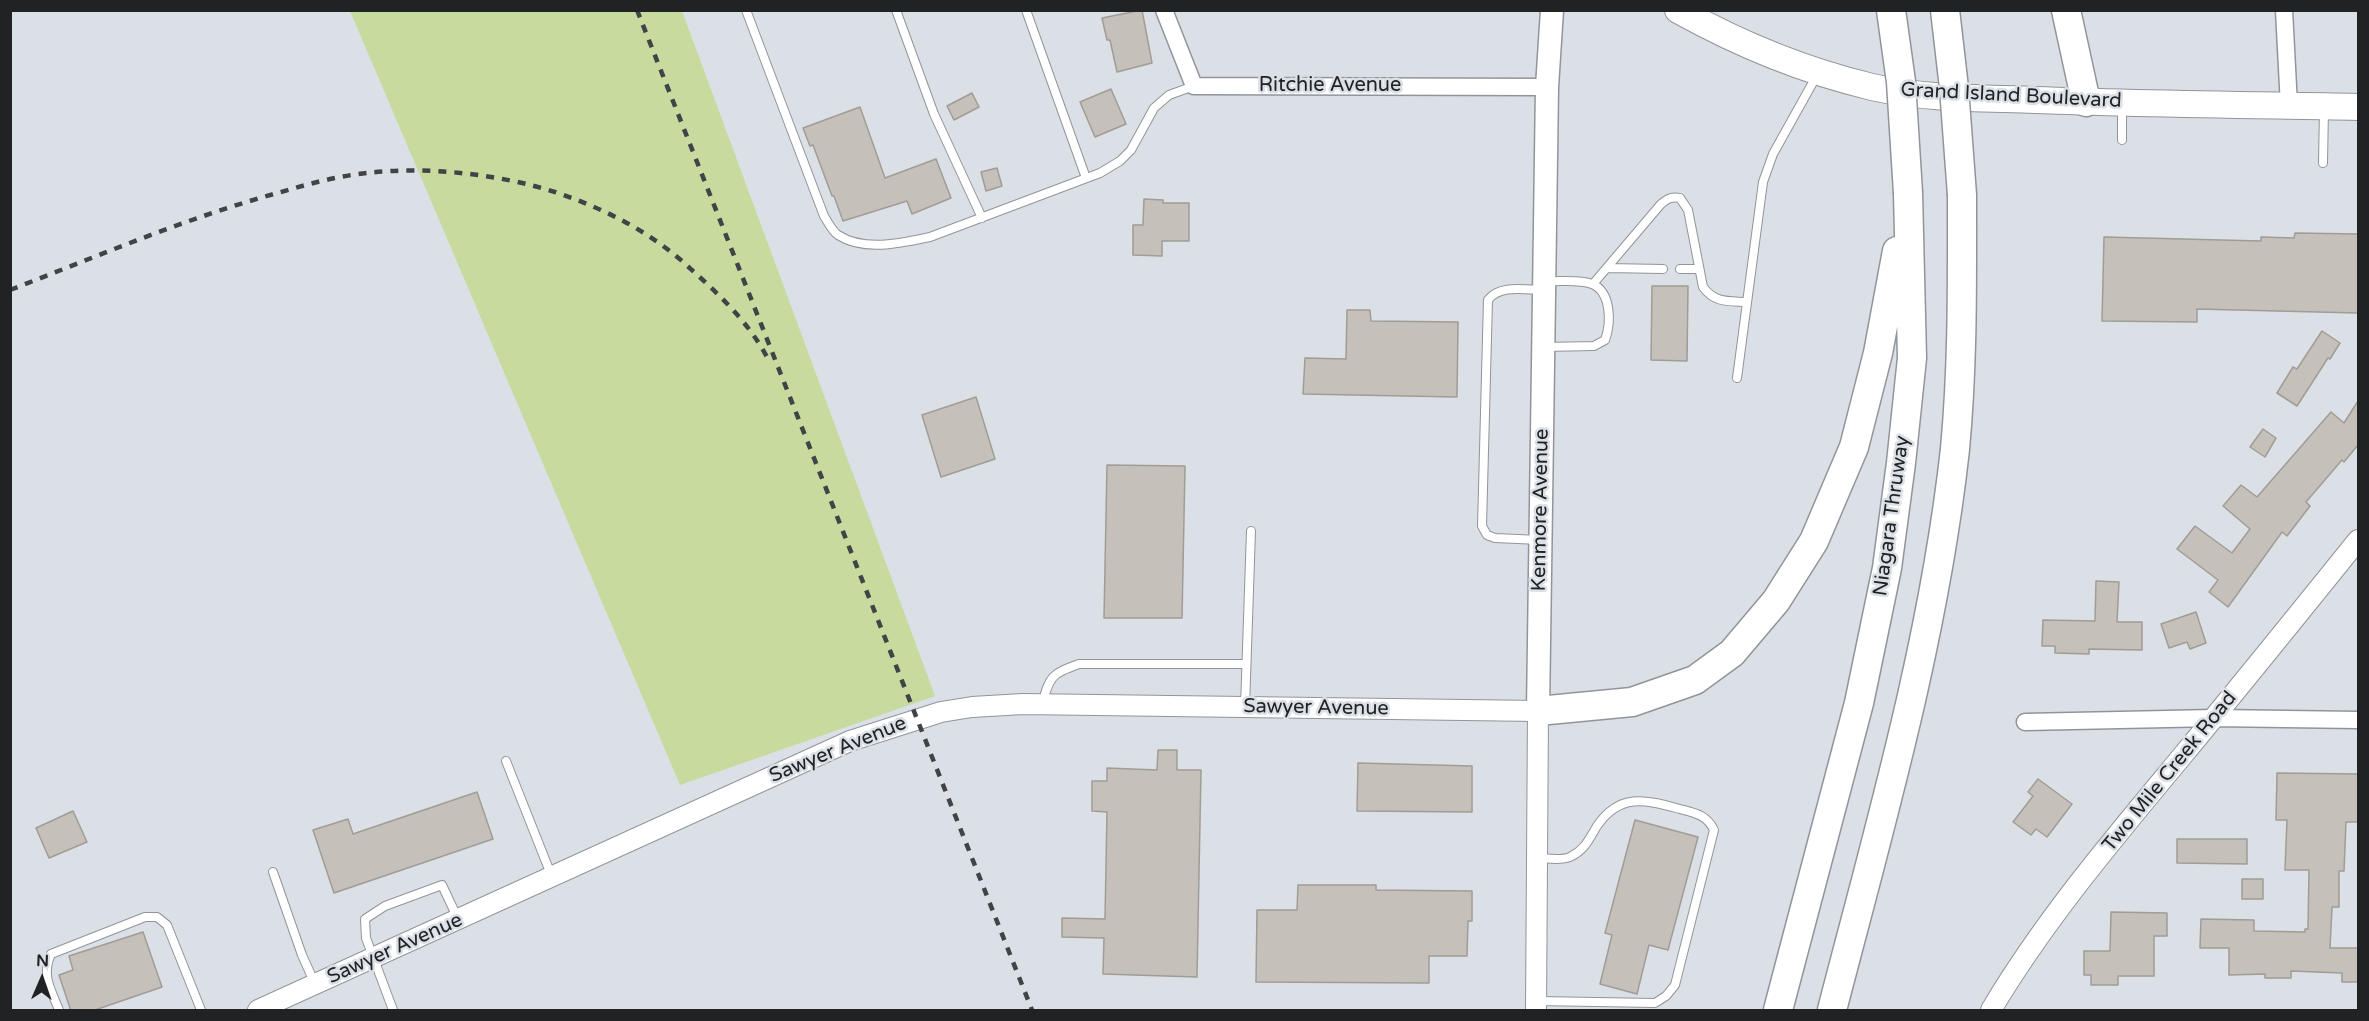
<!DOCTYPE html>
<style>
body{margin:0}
#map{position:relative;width:2369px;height:1021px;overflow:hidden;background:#dbdfe6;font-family:"Varela Round",sans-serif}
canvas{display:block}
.frame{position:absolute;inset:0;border:12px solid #202224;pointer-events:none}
.north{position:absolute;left:12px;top:949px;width:60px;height:60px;-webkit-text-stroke:4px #dbdfe6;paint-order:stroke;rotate:2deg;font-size:16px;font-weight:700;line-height:24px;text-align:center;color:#202224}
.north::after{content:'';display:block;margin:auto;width:21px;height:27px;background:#202224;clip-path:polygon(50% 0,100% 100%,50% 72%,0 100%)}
</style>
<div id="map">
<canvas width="2369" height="1021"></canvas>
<div class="frame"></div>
<div class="north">N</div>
</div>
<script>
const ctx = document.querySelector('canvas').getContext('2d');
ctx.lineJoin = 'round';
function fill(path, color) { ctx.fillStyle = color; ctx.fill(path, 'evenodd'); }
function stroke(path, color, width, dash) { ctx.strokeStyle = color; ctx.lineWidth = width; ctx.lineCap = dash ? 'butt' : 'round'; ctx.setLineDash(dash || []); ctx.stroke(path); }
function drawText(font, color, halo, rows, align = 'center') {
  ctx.font = font + ' "Varela Round",sans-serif'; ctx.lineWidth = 5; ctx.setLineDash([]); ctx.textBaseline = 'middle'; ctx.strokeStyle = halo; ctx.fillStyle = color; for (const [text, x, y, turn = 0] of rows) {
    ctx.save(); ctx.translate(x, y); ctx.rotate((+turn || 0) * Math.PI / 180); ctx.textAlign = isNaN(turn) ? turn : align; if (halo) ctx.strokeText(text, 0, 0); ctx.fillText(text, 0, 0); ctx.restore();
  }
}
fill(new Path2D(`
 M350 11H682L935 696 680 785Z`), '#c6db9d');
const building = new Path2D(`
 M1142 10 1152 63 1117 72 1110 40H1107L1102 18Z
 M1111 89 1126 124 1095 137 1080 102Z
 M972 93 979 107 954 120 947 106Z
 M860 107 885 178 936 159 951 198 912 214 907 201 843 221 834 196H832L813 145 810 146 803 128Z
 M997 168 1002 186 986 191 981 172Z
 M1144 199 1163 200V203H1189V241H1162V256L1133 255V225H1143Z
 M2295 233 2358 234V313L2197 309V322L2102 321 2104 237 2261 241V237L2294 238Z
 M1652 286H1688L1687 361 1651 360Z
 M1347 310H1370L1371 321 1458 322 1457 397 1303 394 1305 358 1346 359Z
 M2322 331 2340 343 2330 359 2328 358 2297 406 2277 393 2293 367 2297 369Z
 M976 397 995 459 941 477 922 415Z
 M2358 401V445L2344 462 2342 460 2306 502 2310 506 2287 536 2282 532 2228 607 2209 592 2218 580 2177 549 2195 526 2232 553 2250 529 2223 506 2241 485 2257 497 2331 412 2344 423Z
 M2263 429 2276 438 2265 457 2250 447Z
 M1107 465 1185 466 1182 618H1104Z
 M2096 581 2119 582 2117 622H2142V650L2089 649V654L2055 653V646H2042L2043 620 2095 621Z
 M2196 612 2206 643 2190 649 2187 642 2169 648 2161 624Z
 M1158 750H1177V770H1201L1197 977 1103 974 1104 938 1062 937V918L1105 919 1107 812 1092 811V781H1107V768L1157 770Z
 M1358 763 1472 766V812L1357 811Z
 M2277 773 2358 774V822H2346L2344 871H2339V907H2332L2330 948H2358V982H2342V973L2291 971V978H2265V974L2229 975V948H2200L2201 919 2254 920V931L2305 932V929H2308L2309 870H2285L2287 820H2276Z
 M2038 779 2072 804 2047 837 2036 829 2031 835 2013 822 2033 796 2028 792Z
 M477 792 493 839 334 893 313 830 348 819 353 834Z
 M73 811 87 842 49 858 36 828Z
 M1635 820 1698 837 1668 950 1649 945 1637 994 1600 984 1612 935 1605 933Z
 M2177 839H2247V864L2177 863Z
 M2242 879H2263V899H2242Z
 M1298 885H1376V890L1472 891V921H1468L1467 956H1429V983L1256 982 1257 910H1297Z
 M2111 912 2167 913V936H2154V976H2118V985H2091V975H2084V951H2110Z
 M143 932 162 987 92 1011H71L59 975 73 970 69 956Z`);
fill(building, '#c5c0ba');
stroke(building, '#a09c96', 1.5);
const service = new Path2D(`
 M746 10 824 216C828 222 832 231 838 235 864 252 902 243 930 237L1100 173 1120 161 1131 150 1154 108 1169 95 1194 86
 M896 10 934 114 982 218
 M1026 10 1086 178
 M2122 140V106
 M2323 163 2324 109
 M1607 268 1663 269
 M1680 269H1699
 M1593 284 1661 204C1667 199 1672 196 1680 198L1688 210 1703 287C1715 303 1727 301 1746 302
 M1544 347 1594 346 1605 340C1611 324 1612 292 1592 284 1579 279 1559 282 1545 281
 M1737 378 1763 182 1773 154 1817 75
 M1540 540 1495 538 1487 535 1482 526 1488 300C1500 284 1525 290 1544 290
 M1042 704C1050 675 1052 674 1079 664H1246
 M1245 707 1251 531
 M506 761 552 877
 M273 872 302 955 315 984
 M1537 1001 1655 1003 1666 996 1675 985 1714 830C1707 815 1695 813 1680 809 1646 800 1620 792 1597 826 1589 839 1585 850 1570 857 1561 861 1547 858 1537 858
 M59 1010C51 990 41 975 51 954L145 917H157L167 925 201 1010
 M393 1010 366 938 365 919 385 906 442 885 458 919`);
const minor = new Path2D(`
 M1164 10 1194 86 1547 87
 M2284 10 2289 106
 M2025 722 2214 718 2358 720`);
const tertiary = new Path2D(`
 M258 1010 850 741 941 712 972 707 1023 704 1538 711 1536 1010
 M1991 1010C2045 919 2115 837 2183 755 2242 684 2300 612 2358 540`);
const secondary = new Path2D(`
 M1538 711 1547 87 1552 10`);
const primary = new Path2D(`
 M1678 10C1739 44 1805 71 1872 87 1925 99 1981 98 2035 100 2143 104 2251 105 2358 107`);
const motorway = new Path2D(`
 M2066 10 2086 102
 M1538 711 1632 702 1695 680 1732 653 1776 601 1814 541 1854 447 1878 353 1897 251
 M1778 1010 1859 703 1887 568 1901 463 1912 358 1908 193
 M1832 1010C1880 825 1934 640 1955 449 1963 364 1962 280 1962 195`);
stroke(service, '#91959b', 10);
stroke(minor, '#91959b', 19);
stroke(tertiary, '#91959b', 22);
stroke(secondary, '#91959b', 25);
stroke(primary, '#91959b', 28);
stroke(motorway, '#91959b', 31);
stroke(service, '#fff', 8);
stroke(minor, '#fff', 16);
stroke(tertiary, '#fff', 20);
stroke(secondary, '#fff', 22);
stroke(primary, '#fff', 26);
stroke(motorway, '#fff', 28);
stroke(new Path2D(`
 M637 10 1032 1010
 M10 290C98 256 184 219 274 194 305 185 336 176 367 173 426 166 499 174 555 192 602 208 645 229 682 261 714 290 748 320 768 359`), '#414346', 4.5, [8, 8]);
const motorwayBridge = new Path2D(`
 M1891 10 1901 82 1908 193
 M1945 10 1954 88 1962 195`);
stroke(motorwayBridge, '#91959b', 31, []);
stroke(motorwayBridge, '#fff', 28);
drawText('20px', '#202224', '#dbdfe6', [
 ["Ritchie Avenue",1330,86],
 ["Grand Island Boulevard",2011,96,3],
 ["Kenmore Avenue",1541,510,-89],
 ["Niagara Thruway",1892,516,-82],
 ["Sawyer Avenue",1316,708,1],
 ["Sawyer Avenue",838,750,-22],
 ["Two Mile Creek Road",2170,772,-51],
 ["Sawyer Avenue",395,949,-24]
]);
</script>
